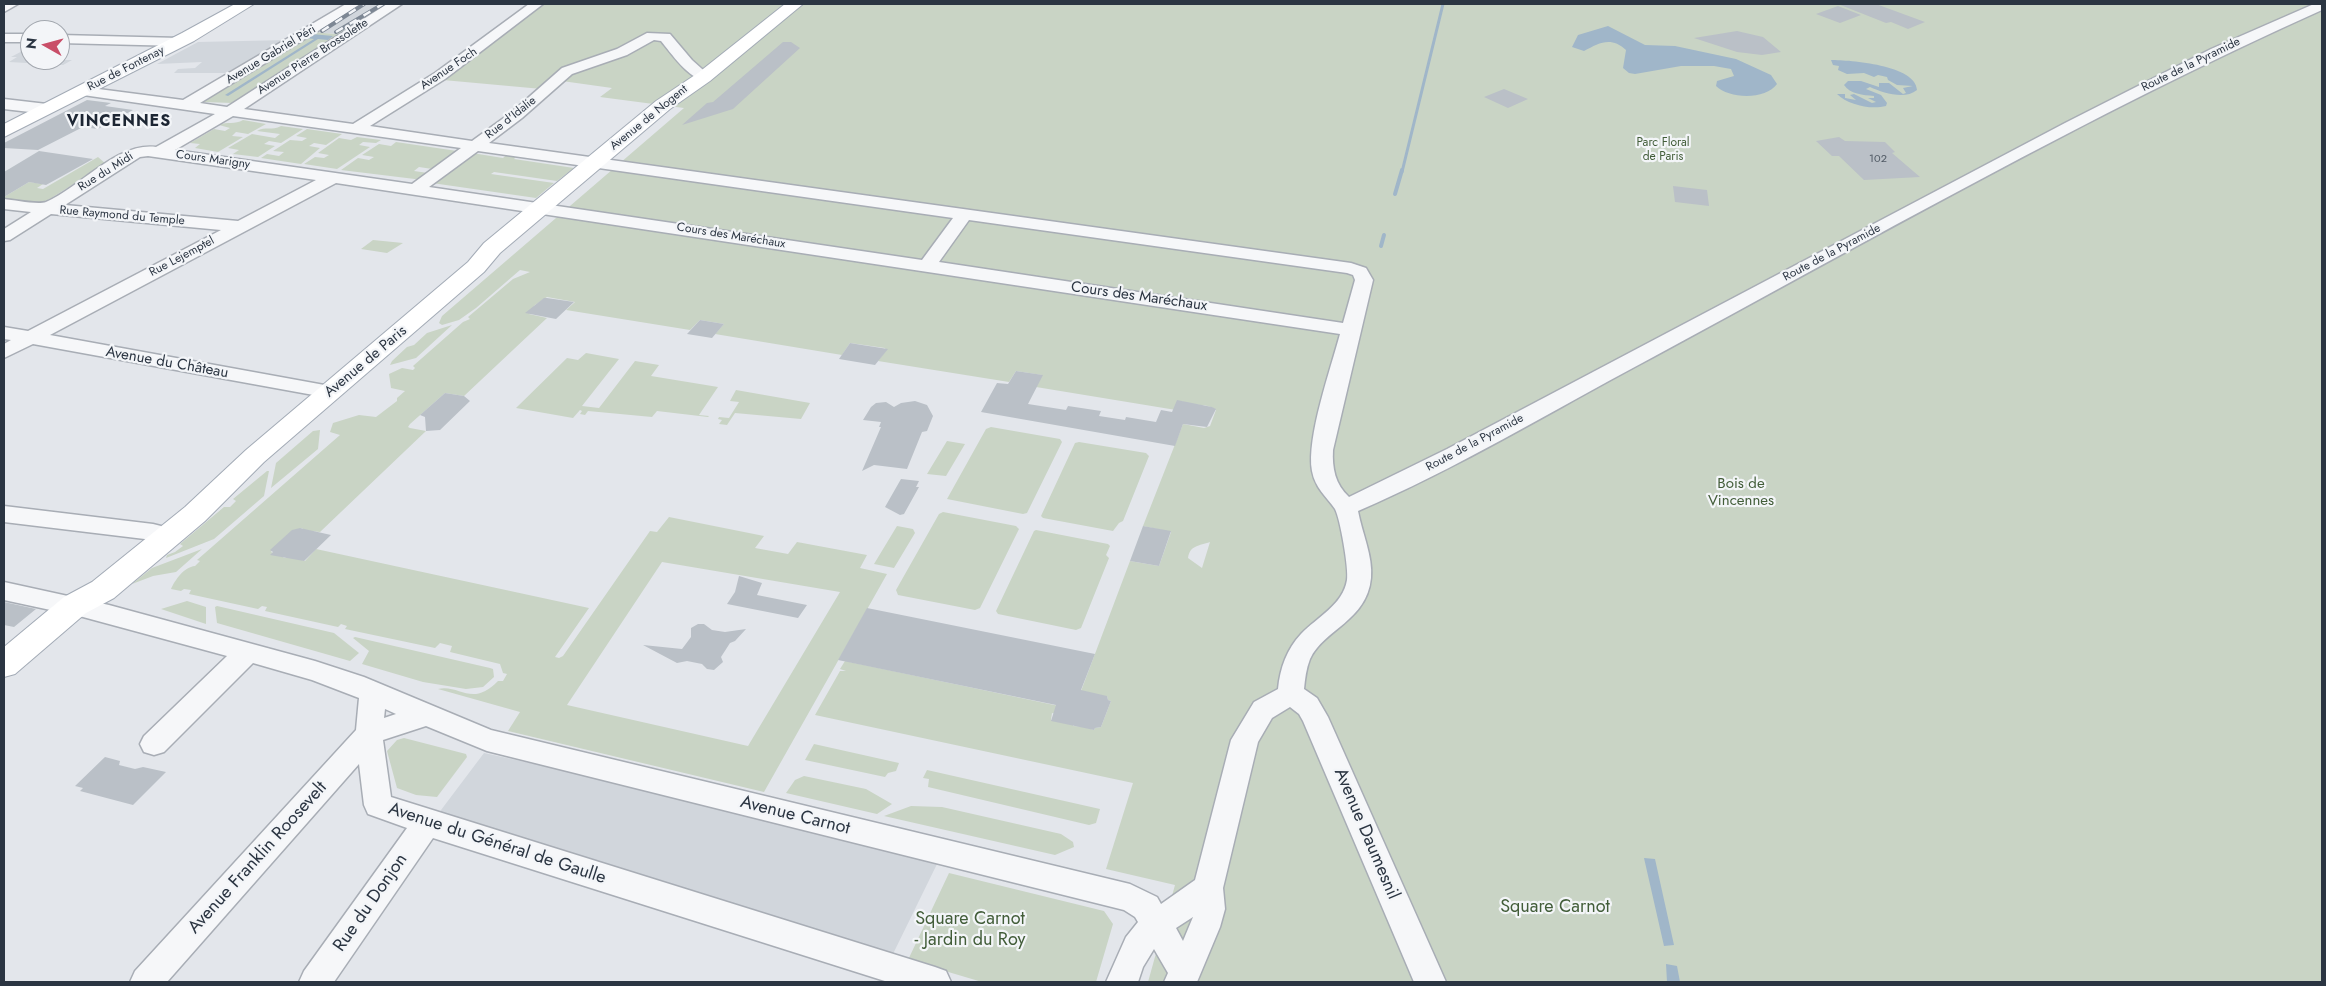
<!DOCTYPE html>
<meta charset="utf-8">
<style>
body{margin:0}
#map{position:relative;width:2326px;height:986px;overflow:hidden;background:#e3e6eb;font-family:Jost,sans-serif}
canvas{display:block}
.frame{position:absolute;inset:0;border:5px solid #2b3542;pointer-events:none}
.north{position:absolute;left:20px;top:20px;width:50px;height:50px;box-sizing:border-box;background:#f3f5f8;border:1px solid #a3a8af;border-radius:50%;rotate:277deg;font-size:14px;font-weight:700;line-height:20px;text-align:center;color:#2b3542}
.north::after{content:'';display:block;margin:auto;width:18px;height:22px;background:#c94e68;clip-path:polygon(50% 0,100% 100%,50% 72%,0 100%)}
</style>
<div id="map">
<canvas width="2326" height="986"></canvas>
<div class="frame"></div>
<div class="north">N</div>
</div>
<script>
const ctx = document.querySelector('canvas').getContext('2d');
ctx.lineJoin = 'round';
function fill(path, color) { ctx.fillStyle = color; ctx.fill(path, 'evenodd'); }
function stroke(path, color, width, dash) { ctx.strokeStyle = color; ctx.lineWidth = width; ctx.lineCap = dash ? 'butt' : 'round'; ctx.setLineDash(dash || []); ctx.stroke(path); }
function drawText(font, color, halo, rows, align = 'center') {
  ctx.font = font + ' Jost,sans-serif'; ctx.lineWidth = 4.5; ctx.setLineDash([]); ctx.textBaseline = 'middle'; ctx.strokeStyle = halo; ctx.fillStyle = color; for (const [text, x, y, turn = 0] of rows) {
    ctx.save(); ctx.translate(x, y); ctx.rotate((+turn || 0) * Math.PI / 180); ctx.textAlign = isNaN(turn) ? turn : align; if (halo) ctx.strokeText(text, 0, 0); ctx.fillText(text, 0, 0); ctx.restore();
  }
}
fill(new Path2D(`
 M358 4H389L340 34 312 32Z
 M288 40 233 73H174L178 69 195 68 202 62 157 64 198 42Z
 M28 48 30 60H72L63 65 9 62 17 57H11Z
 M484 753 627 784 938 862 891 958 435 818Z`), '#d1d6dc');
fill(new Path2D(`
 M389 4 233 103 203 102 312 32 336 34Z
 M542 4H2322V982H1148L1175 885 1106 869 1133 783 815 715 840 671H846L840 669 845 661 1059 706 1056 714 1052 713 1051 720 1073 723V726L1091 727V729L1094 730 1095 728 1101 727 1111 701 1108 700 1107 696 1102 697 1081 691 1130 561 1159 566 1171 532 1143 526 1183 424 1204 428 1210 426 1216 410C1207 402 1189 407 1182 401L1176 410 1036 387 1042 375 1016 371 1009 382 878 361 886 350 885 348 850 343 842 355 715 334 724 324 700 320 690 330 566 310 575 302 547 297 535 305 529 314 547 318 464 396 445 393 410 424 408 427 410 428 426 431 320 532 301 530 303 528C289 530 282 541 271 552L285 558 289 556 305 561 316 549 589 608 555 657 559 658 563 656 650 531 657 532 669 517 764 536 755 548 788 554 797 542 867 555 860 568 887 574 764 792 508 731 520 712 438 689C460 684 472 708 498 681H503L507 674 503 673 500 664 450 652 452 646 440 643 435 648 345 629 347 626 341 624 338 627 265 611 267 607 262 606 258 609 189 594 191 590 184 589 181 591 171 589C175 580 184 567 195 566L200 561 197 560 340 435 330 432 333 423 359 415 376 417 397 401V398L405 391 391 388 389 374 402 368 413 370 415 368 413 366 463 322 470 319 468 317 513 279 530 272 520 270 476 308 459 320 442 325 439 323 442 316 684 108 600 97 612 88 562 81 553 90 443 80ZM1210 542 1202 568 1188 558C1190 545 1199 546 1210 542ZM662 562 840 592 748 746 567 705Z
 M243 120 266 124 248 134 236 132 232 136 243 137 218 152 195 148 200 144 190 143 214 129 225 131 230 128 219 125C227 121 235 125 243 120Z
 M281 126 303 129 281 143 269 141 264 144 275 146 258 157 233 154 239 150 228 148 252 134 275 138 280 134 257 131C265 126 272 131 281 126Z
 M307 129 342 134 326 145 314 143 309 146 320 148 301 164 261 158 267 154 279 156 284 152 273 151 290 140 302 141 307 138 296 136Z
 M357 137 381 140 376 143 363 142 359 145 370 147 337 169 304 164 315 157 324 158 329 155 318 153 339 138 351 140Z
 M396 142 464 152 439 170 419 167 414 171 435 174 423 180 341 170 358 158 369 160 374 157 362 155 379 144 391 146Z
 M472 153 503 158 506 155 516 157 514 159 574 168 557 181 494 172 491 174 554 183 536 198 432 183Z
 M98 157 106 164 48 200 38 203 4 199V197L29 182 43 184 37 188 43 189Z
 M373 240 403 243 387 253 361 249Z
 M452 325 416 358 390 365 392 361 407 347 414 345 427 333Z
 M586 353 619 359 582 406 599 408 635 361 659 365 651 376 718 387 699 415 709 416 708 417 657 411 652 417 588 411 585 415 580 414 582 411 580 410 573 418 516 408 567 358 578 360Z
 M736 390 810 403 801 419 735 413 727 425 719 424 722 420 718 419 719 417 729 418 739 402 730 401Z
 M991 427 1060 439 1062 442 1027 513 1023 514 947 499 986 429Z
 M320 430 318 449 271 488 276 463 313 431Z
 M947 441 965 444 946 476 927 474Z
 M1079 442 1146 453 1149 456 1123 521 1119 523 1113 531 1043 518 1041 516 1075 443Z
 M267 471H269L264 496 214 539 166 558 167 555 175 552 183 546 180 544 224 507H230L236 501 233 499Z
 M943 512 1016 526 1019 529 980 608 975 610 898 595 896 590 939 514Z
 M897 526 913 529 915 533 894 568 874 564Z
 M1036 530 1108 544 1110 546 1106 555 1109 558 1081 628 1076 630 998 614 996 611 1034 531Z
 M202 549 176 572 153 576 132 584 152 568Z
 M187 601 206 607V624L161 609Z
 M217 606 334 633 359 653 350 661 217 623 215 607Z
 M355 637 490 668 493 669 494 677 483 687 466 689 423 682 362 664 369 651 353 638Z
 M404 738 466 754 467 757 437 797 416 795 397 788 387 751 397 740Z
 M814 744 899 763 896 771 888 773 885 777 805 760Z
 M927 770 1100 809 1096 823 1089 825 928 787 929 779 923 778Z
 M804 776 866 789 892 804 877 814 786 793 795 780Z
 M911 806 942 807 1061 834 1073 842 1074 847 1055 855 884 816Z
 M949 873 1104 911 1113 924 1096 982H982L908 960Z`), '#c9d4c5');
fill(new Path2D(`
 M1608 26 1645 45 1675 46 1736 59 1771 75 1777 84C1766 100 1729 99 1716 86L1717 81 1734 76 1731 69 1714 66H1681L1635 74 1629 73 1623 68 1626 50C1611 36 1599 43 1584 51L1572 47 1578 35Z
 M311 34 333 36 328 40 318 39 228 96 225 95 314 39 306 38Z
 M1831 60C1850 60 1916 65 1917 90 1905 100 1883 93 1870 87L1866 89 1881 95 1887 103 1886 106C1871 110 1848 105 1837 94H1845V98L1856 100 1850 95 1854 94 1872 103 1876 102 1868 98H1874V96C1863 95 1850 94 1844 85L1848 81H1861L1879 87V83H1889L1903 94 1906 93 1903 88 1913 86 1897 85 1888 80 1887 77 1878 75 1874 77 1864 73 1847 74 1838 70 1839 66 1833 65Z
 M1644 858 1655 859 1674 945 1664 946Z
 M1666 964 1677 966 1680 982H1667Z`), '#a0b6c9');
stroke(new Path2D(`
 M1402 172 1443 4`), '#a0b6c9', 3);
stroke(new Path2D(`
 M1395 194 1402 170
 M1381 246 1384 235`), '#a0b6c9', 4);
fill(new Path2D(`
 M1838 4H1876L1925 22 1908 29 1891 22 1886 23Z
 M1838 6 1861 15 1840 23 1816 14Z
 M1737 31 1763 37 1781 52 1762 55 1737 52 1694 38Z
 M783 42H791L800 48 733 109 682 125 707 103 713 102Z
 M1504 89 1528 99 1508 108 1484 97Z
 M87 100 111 103 105 106 133 110 98 129 83 127 38 150 4 148V143Z
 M1839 137 1845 141 1885 142 1895 152 1892 153 1920 177 1864 180 1839 156H1832L1816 141Z
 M39 151 93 159 46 185 29 182 4 197V172Z
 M1673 186 1707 190 1709 206 1675 202Z
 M544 298H547L574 302 556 319 525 313Z
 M700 320 724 324 712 338 687 334Z
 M850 343 862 345 888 349 875 365 839 359Z
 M1016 371 1043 375 1028 404 1066 410 1068 406 1101 411 1099 416 1125 420 1126 417 1156 422 1161 410 1172 412 1177 400 1212 407 1216 409 1207 427 1183 424 1175 446 981 412 997 383 1008 384Z
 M445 393 464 396 470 401 440 430 426 431 425 417 420 415Z
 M915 401 927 405 933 416 927 431 922 432 907 469 874 465 862 471 881 427H879L881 422 863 420 871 407 876 403 886 402 894 407 901 403Z
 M901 479 919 481 916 487H919L904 514 900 515 885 507Z
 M1143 526 1171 531 1159 566 1130 561Z
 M300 528 331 535 304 561 270 555 273 552 270 550 292 530Z
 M739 576 762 583 757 595 807 605 798 618 727 604 735 592Z
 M4 602 36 609 14 627 4 625Z
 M867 608 1095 654 1081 690 1107 696 1108 700 1111 701 1101 727 1095 728 1094 730 1051 721 1056 705 838 660Z
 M698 624H704L712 630 725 632 746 629 735 641 730 643 721 657 723 662 714 670 707 669 702 664 687 661 677 663 643 645 682 649 691 637V628Z
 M105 757 120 761 119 765 135 769 143 767 166 772 133 805 80 791 83 788 75 786Z`), '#bac0c7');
const minor = new Path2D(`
 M4 4H18L4 12Z
 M346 4H362L200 103 227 107 387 4H402L244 109 353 124 435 73 529 4H543L445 79 370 126 472 141 512 112 562 68 617 49 647 33 670 34 692 60 711 77 709 80C692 84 671 53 661 41L654 40 627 55 572 74 522 118 489 143 1351 263 1366 268 1373 280 1333 450C1332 468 1335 484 1349 497L1447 449 2065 123 2211 49 2314 4H2322V10C2090 114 1868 241 1644 362 1550 412 1456 469 1358 511 1362 533 1373 556 1371 578 1367 621 1324 629 1310 659 1306 669 1305 679 1304 689L1317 698 1328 717 1446 982H1414L1303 721 1299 714 1290 707 1272 718 1258 742 1223 888 1225 909 1220 927 1197 982H1164L1168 973 1154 949 1143 967 1138 982H1106L1126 937 1138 922 1135 917 1124 910 487 751 426 726 383 740 391 797 935 967 946 971 951 982H888L433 838 334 982H299L304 971 407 828 368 814 364 805 359 764 167 982H130L135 971 356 730 359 698 312 680 253 663 164 752 154 755 144 752 140 744 144 736 227 656 83 617 4 600V582L109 605 315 661 364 677 491 730 1130 884 1157 897 1161 904 1195 880 1231 740 1254 702 1278 689C1280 668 1287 649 1301 634 1317 617 1343 605 1347 580 1349 569 1340 518 1335 509 1326 496 1315 488 1312 471 1306 438 1331 368 1340 334L336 183 50 335 330 386 337 387 340 392 337 397 330 398 33 344 4 358V344L11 340 4 339V327L28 331 221 230 51 214 10 240 4 241V229L31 212 4 209V199C14 200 38 205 46 202 81 187 117 142 156 147L215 114 83 95 78 94 76 91 78 88 83 87 183 100ZM233 116 461 148 412 184 175 150ZM478 151 953 218 922 260 429 187ZM148 156 316 180 238 221 65 205 140 157ZM969 220 1347 273 1353 275 1355 280 1343 323 939 262ZM385 709 396 714 384 718ZM1193 917 1183 941 1176 928Z
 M4 34H30V42H4Z
 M60 35 180 38 187 42 180 46 60 43Z
 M4 99 47 104 55 109 47 114 4 109Z
 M4 506 153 524 161 526 165 532 161 538 153 540 4 522Z`);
const major = new Path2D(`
 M235 4H254L194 41 4 137V124L182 33Z
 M785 4H803L710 81 670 109 500 253 484 272 264 462 205 521 114 598 86 613 15 674 4 677V647L64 597 92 582 185 507 246 450 468 262 484 243 656 101 698 73Z`);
stroke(minor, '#a8adb5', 3);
stroke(major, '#a3abb6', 2);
fill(minor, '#f6f7f9');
fill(major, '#fff');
const rail = new Path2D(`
 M322 31 364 4
 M336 32 383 4`);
stroke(rail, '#7d8794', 4);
stroke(rail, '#f3f5f8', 2.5, [8]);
drawText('11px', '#4f5863', null, [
 ["102",1878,159]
]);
drawText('12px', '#2b3542', '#f3f5f8', [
 ["Avenue Gabriel Péri",271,55,-31],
 ["Avenue Pierre Brossolette",313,57,-33],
 ["Route de la Pyramide",2191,65,-26],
 ["Rue de Fontenay",126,69,-27],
 ["Avenue Foch",449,69,-34],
 ["Rue d'Idalie",511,118,-38],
 ["Avenue de Nogent",649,118,-39],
 ["Cours Marigny",213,160,8],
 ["Rue du Midi",106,172,-32],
 ["Rue Raymond du Temple",122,216,5],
 ["Cours des Maréchaux",731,236,9],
 ["Route de la Pyramide",1832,253,-28],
 ["Rue Lejemptel",182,257,-28],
 ["Route de la Pyramide",1475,443,-28]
]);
drawText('12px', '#425d39', '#f3f5f8', [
 ["Parc Floral",1663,143],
 ["de Paris",1663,157]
]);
drawText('15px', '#2b3542', '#f3f5f8', [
 ["Cours des Maréchaux",1139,297,8],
 ["Avenue de Paris",366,362,-40],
 ["Avenue du Château",167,363,10]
]);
drawText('15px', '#425d39', '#f3f5f8', [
 ["Bois de",1741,484],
 ["Vincennes",1741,501]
]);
ctx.letterSpacing = '1px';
drawText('bold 16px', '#1d2633', '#f3f5f8', [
 ["VINCENNES",119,122]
]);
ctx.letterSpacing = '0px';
drawText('18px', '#2b3542', '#f3f5f8', [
 ["Avenue Carnot",795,816,14],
 ["Avenue Daumesnil",1366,834,67],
 ["Avenue du Général de Gaulle",497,844,18],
 ["Avenue Franklin Roosevelt",258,858,-48],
 ["Rue du Donjon",371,903,-55]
]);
drawText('18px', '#425d39', '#f3f5f8', [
 ["Square Carnot",1555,908],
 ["Square Carnot",970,920],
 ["- Jardin du Roy",970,941]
]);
</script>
